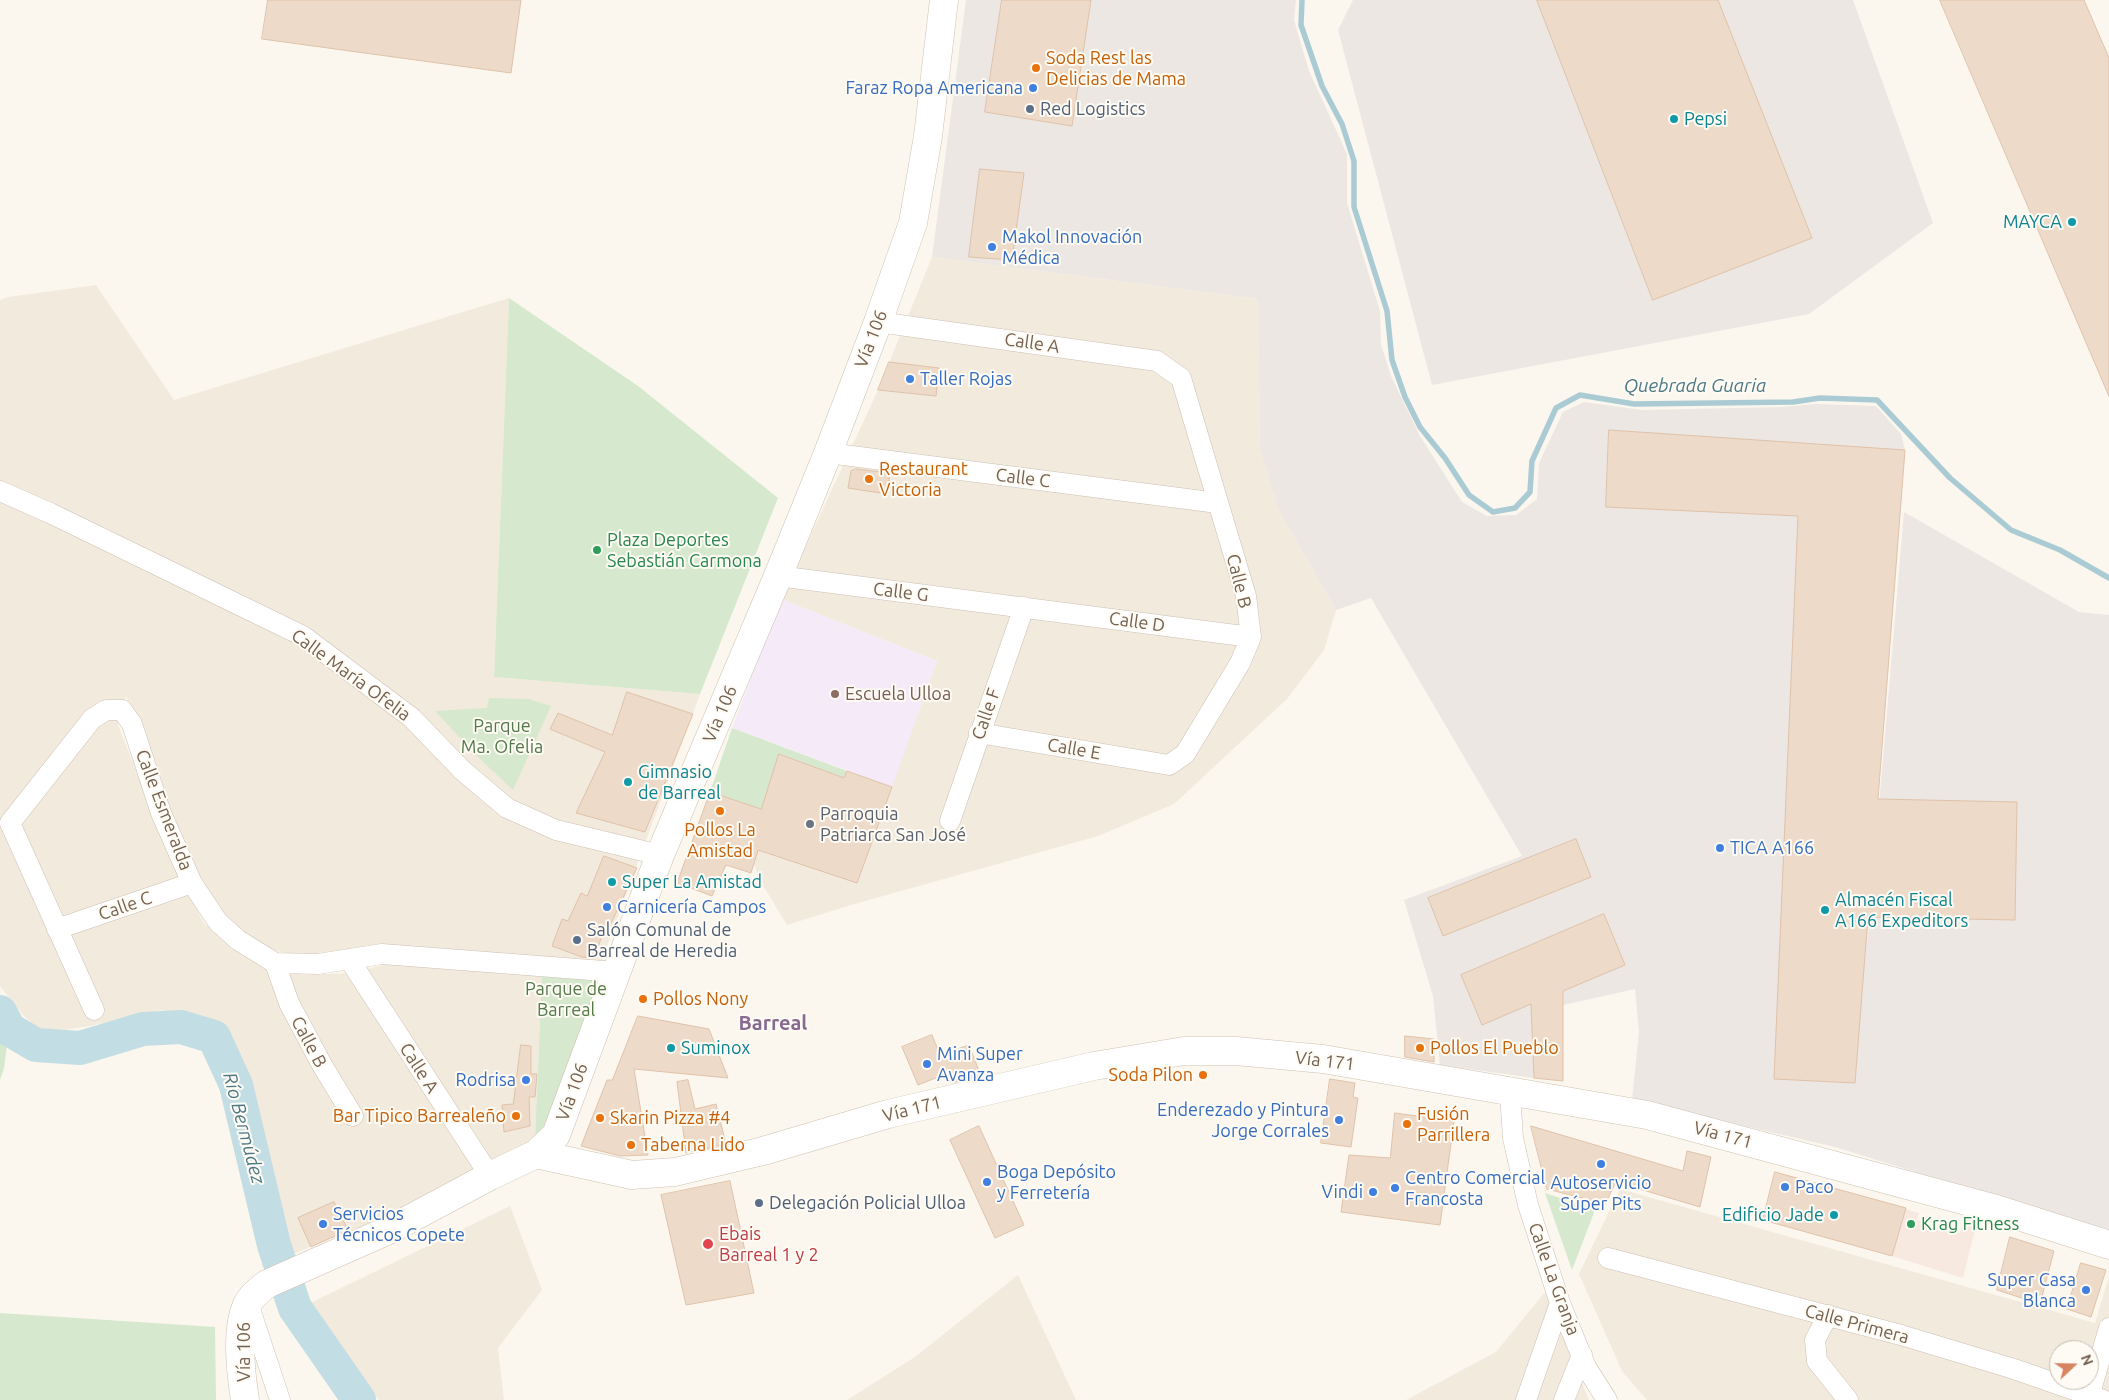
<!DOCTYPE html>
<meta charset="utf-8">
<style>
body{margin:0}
#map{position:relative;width:2109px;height:1400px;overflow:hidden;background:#fbf7ee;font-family:Ubuntu,sans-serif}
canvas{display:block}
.north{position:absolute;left:2049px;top:1340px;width:50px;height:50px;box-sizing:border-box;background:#fefbf4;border:1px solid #c7bdb3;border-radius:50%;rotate:69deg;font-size:14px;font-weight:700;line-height:20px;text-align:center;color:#756152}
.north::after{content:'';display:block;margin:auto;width:18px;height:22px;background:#d78461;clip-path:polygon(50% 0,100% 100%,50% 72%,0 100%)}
</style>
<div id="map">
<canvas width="2109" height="1400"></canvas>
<div class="north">N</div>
</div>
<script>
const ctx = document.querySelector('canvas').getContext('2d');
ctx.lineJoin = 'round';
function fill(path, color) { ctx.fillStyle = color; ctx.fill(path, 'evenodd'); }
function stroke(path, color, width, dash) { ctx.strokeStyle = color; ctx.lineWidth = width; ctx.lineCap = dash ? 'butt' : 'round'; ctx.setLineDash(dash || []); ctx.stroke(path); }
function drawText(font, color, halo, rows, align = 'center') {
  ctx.font = font + ' Ubuntu,sans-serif'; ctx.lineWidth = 4; ctx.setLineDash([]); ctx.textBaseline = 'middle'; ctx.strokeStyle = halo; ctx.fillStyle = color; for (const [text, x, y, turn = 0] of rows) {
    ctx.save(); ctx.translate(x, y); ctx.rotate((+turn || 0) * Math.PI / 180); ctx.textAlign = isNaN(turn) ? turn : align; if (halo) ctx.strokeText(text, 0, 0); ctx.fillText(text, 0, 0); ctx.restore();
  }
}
fill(new Path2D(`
 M932 257 1258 299 1260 451 1279 511 1336 610 1324 650 1287 699 1174 804 1098 836 851 905 787 925 759 879 748 847 857 882 937 661 781 599 878 390Z
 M96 285 174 400 509 298 494 677 700 694 600 965 309 957 271 950 239 928 220 911 191 861 126 696 118 725 175 869 204 923 242 955 270 968 304 975 348 973 397 962 542 973 535 1139 384 1218 262 1266 272 1184 249 1079 232 1043 213 1020 161 1010 90 1026 43 1033 23 1015 0 986V300L8 297Z
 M1620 1189 2095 1323 2109 1276V1400H1647L1622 1371 1579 1274ZM2059 1350H2089V1380H2059Z
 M510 1206 542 1290 498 1348 504 1400H379L300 1308Z
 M1018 1275 1076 1400H847L915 1357Z
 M1545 1292 1589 1400H1406L1496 1352Z`), '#f2eadd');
fill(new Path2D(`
 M1905 1209 1919 1213 1917 1220 1960 1233 1964 1222 1976 1226 1963 1278 1892 1256Z`), '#f7e9e0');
fill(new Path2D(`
 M966 0H1296L1294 20 1309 71 1347 154V203L1380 311 1381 344 1391 376 1420 436 1462 502 1487 516 1516 515 1537 499 1539 463 1563 412 1584 402 1642 410 1781 407 1815 404 1876 406 1901 434 1905 450 1865 969 1904 512 2079 612 2109 615V1232L1835 1147 1632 1100 1639 1032 1635 989 1532 1012 1534 1078 1440 1065 1433 996 1404 900 1522 856 1371 598 1336 610 1279 511 1260 451 1258 299 932 257Z
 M1353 0H1853L1933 223 1809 314 1432 385 1338 30Z`), '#ece7e2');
fill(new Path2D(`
 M781 599 937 661 892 787 732 728Z`), '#f4eaf8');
fill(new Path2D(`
 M509 298 638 386 778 498 700 694 494 677Z
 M489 698 528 699 551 706 513 790 478 757 435 711 487 708Z
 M732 728 847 771 844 778 780 754 761 809 710 792Z
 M542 973 598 978 550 1130 535 1139Z
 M0 1012 9 1029 4 1068 0 1080Z
 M1545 1193 1595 1210 1572 1270Z
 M0 1313 215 1327 216 1400H0Z`), '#d6e8cd');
stroke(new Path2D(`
 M1302 0 1301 25 1322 86 1342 124 1354 161V207L1387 311 1392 360 1405 397 1420 427 1445 458 1469 495 1493 512 1515 508 1530 492 1532 461 1556 408 1580 395 1634 404 1793 402 1820 398 1877 400 1950 478 2011 530 2060 550 2109 578`), '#abcbd4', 5.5);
stroke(new Path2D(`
 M0 1012 9 1029 36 1045 80 1048 143 1029 181 1027 214 1037 236 1085 274 1245 295 1308 359 1400`), '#c3dde4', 34);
const building = new Path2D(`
 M268 0H521L511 73 262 39Z
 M1002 0H1091L1072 126 985 112Z
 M1537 0H1718L1812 238 1653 300Z
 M1940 0H2084L2109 58V396Z
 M980 169 1024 173 1012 260 969 257Z
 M889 362 939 368 936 396 878 390Z
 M1609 430 1905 450 1878 799 2017 802 2015 920 1868 917 1855 1083 1774 1079 1798 516 1606 507Z
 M856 469 890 473 887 494 848 488 851 471Z
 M627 692 693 714 645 832 576 813 605 752 550 729 558 713 612 735Z
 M779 754 844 778 847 771 892 787 857 883 758 850 751 873 726 865 712 896 677 883 710 792 761 809Z
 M1576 839 1591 877 1443 936 1428 898Z
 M604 856 637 868 606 934 603 933 594 958 582 957 552 946 562 919 568 921 581 893 587 896Z
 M1604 914 1625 965 1563 991V1081L1534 1078 1531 1004 1482 1025 1461 975Z
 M638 1016 709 1029 728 1078 634 1069 648 1155 620 1156 581 1146 607 1080H612Z
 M932 1035 940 1055 969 1045 981 1076 952 1083 948 1073 918 1085 902 1047Z
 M1405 1036 1434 1039V1062L1405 1057Z
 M521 1045 531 1046V1074H537L535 1097H529L530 1126 504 1132 502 1105 513 1104Z
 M1330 1079 1355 1083 1353 1097 1358 1098 1351 1147 1321 1143Z
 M688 1080 695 1109 716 1104 726 1144 686 1153 677 1082Z
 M1395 1113 1454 1121 1440 1225 1341 1212 1349 1155 1390 1158Z
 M979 1126 1024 1225 995 1238 950 1140Z
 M1531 1126 1683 1171 1687 1151 1711 1157 1700 1207 1616 1182 1605 1204 1547 1189Z
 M1775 1172 1906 1208 1892 1256 1763 1220Z
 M730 1181 754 1293 686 1305 661 1195Z
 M334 1202 348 1230 311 1247 298 1218Z
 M2010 1237 2054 1251 2040 1304 1997 1290Z
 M2081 1263 2106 1270 2091 1317 2067 1309Z`);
fill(building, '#eedac8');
stroke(building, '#dfc2aa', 1);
const street = new Path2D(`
 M878 322 1157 361 1181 378 1246 596 1251 637 1240 663 1185 754 1169 765 979 733
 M828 453 1218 503
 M0 491 50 513 303 636 412 718 462 770 507 808 556 830 660 855
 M778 576 1251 637
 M950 821 1024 607
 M57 929 192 883
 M349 959 490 1176
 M275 963 289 1003 322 1065 353 1116
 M94 1010 10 823 92 719 106 710H122L132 724 161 813 192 883 218 922 238 940 275 963 318 964 382 954 617 972
 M1510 1093 1513 1138 1528 1205 1560 1303 1586 1367 1607 1400
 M1608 1258 1901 1335 2014 1369 2103 1400
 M248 1303 280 1400
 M1828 1315 1815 1340 1817 1361 1848 1400
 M1526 1400 1560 1303
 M1564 1400 1582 1355
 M2088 1400 2109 1328`);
const secondary = new Path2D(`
 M536 1154 632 1175 675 1172 763 1151 888 1114 1094 1066 1184 1051H1236L1323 1059 1647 1115 1996 1209 2109 1245
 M245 1400C241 1375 236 1330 246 1307 250 1297 259 1290 267 1284L391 1229 490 1176 536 1154 556 1135 660 855 778 576 828 453 878 322 913 223 928 136 944 0`);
stroke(street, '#cdc0b4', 21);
stroke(secondary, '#cfc1b2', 29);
stroke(street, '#fff', 20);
stroke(secondary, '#fff', 28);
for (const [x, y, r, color] of [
 [1036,68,5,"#e8710a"],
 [1033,88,5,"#3f7fe0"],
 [1030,109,5,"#5c6f8a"],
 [1674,119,5,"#0f9aa8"],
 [2072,222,5,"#0f9aa8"],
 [992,247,5,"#3f7fe0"],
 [910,379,5,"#3f7fe0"],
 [869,479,5,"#e8710a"],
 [597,550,5,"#2e9e5b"],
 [835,694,5,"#8d6e63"],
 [628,782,5,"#0f9aa8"],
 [720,811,5,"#e8710a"],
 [810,824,5,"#6b7280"],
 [1720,848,5,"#3f7fe0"],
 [612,882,5,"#0f9aa8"],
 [607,907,5,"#3f7fe0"],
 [1825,910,5,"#0f9aa8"],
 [577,940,5,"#5c6f8a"],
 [643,999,5,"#e8710a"],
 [671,1048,5,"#0f9aa8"],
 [1420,1048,5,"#e8710a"],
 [927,1064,5,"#3f7fe0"],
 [1203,1075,5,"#e8710a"],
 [526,1080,5,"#3f7fe0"],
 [516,1116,5,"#e8710a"],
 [600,1118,5,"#e8710a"],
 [1339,1120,5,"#3f7fe0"],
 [1407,1124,5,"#e8710a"],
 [631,1145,5,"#e8710a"],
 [1601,1164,5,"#3f7fe0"],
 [987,1182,5,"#3f7fe0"],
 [1785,1187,5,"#3f7fe0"],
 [1395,1188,5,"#3f7fe0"],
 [1373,1192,5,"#3f7fe0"],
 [759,1203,5,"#5c6f8a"],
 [1834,1215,5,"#0f9aa8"],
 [323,1224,5,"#3f7fe0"],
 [1911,1224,5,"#2e9e5b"],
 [708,1244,6,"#e0444e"],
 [2086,1290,5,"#3f7fe0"]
]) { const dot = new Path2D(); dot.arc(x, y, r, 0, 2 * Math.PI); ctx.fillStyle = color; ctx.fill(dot); stroke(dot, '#fefbf4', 2); }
drawText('18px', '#c56008', '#fefbf4', [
 ["Soda Rest las",1046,58],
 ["Delicias de Mama",1046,79],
 ["Restaurant",879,469],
 ["Victoria",879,490],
 ["Pollos La",720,830,"center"],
 ["Amistad",720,851,"center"],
 ["Pollos Nony",653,999],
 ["Pollos El Pueblo",1430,1048],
 ["Soda Pilon",1193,1075,"right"],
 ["Fusión",1417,1114],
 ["Parrillera",1417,1135],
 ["Bar Tipico Barrealeño",506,1116,"right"],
 ["Skarin Pizza #4",610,1118],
 ["Taberna Lido",641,1145]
], 'left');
drawText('18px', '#366cbe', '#fefbf4', [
 ["Faraz Ropa Americana",1023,88,"right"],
 ["Makol Innovación",1002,237],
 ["Médica",1002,258],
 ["Taller Rojas",920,379],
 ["TICA A166",1730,848],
 ["Carnicería Campos",617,907],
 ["Mini Super",937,1054],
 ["Avanza",937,1075],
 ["Rodrisa",516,1080,"right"],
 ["Enderezado y Pintura",1329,1110,"right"],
 ["Jorge Corrales",1329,1131,"right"],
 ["Boga Depósito",997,1172],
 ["y Ferretería",997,1193],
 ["Centro Comercial",1405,1178],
 ["Francosta",1405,1199],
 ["Autoservicio",1601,1183,"center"],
 ["Súper Pits",1601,1204,"center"],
 ["Paco",1795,1187],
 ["Vindi",1363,1192,"right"],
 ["Servicios",333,1214],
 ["Técnicos Copete",333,1235],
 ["Super Casa",2076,1280,"right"],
 ["Blanca",2076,1301,"right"]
], 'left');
drawText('18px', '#4e5e75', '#fefbf4', [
 ["Red Logistics",1040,109],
 ["Salón Comunal de",587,930],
 ["Barreal de Heredia",587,951],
 ["Delegación Policial Ulloa",769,1203]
], 'left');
drawText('18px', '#0d838f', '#fefbf4', [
 ["Pepsi",1684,119],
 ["MAYCA",2062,222,"right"],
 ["Gimnasio",638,772],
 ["de Barreal",638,793],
 ["Super La Amistad",622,882],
 ["Almacén Fiscal",1835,900],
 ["A166 Expeditors",1835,921],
 ["Suminox",681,1048],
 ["Edificio Jade",1824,1215,"right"]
], 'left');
drawText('18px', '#756152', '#fefbf4', [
 ["Vía 106",871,339,-69],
 ["Calle A",1032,343,8],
 ["Calle C",1023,478,7],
 ["Calle B",1239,581,76],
 ["Calle G",901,592,7],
 ["Calle D",1137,622,8],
 ["Calle María Ofelia",351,675,36],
 ["Vía 106",720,714,-67],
 ["Calle F",986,714,-71],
 ["Calle E",1074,749,10],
 ["Calle Esmeralda",164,810,69],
 ["Calle C",125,906,-19],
 ["Calle B",309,1042,62],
 ["Vía 171",1325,1061,7],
 ["Calle A",419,1068,57],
 ["Vía 106",572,1092,-70],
 ["Vía 171",912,1109,-14],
 ["Vía 171",1723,1135,15],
 ["Calle La Granja",1554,1279,70],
 ["Calle Primera",1857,1324,15],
 ["Vía 106",244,1352,-90]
]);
drawText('18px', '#27864d', '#fefbf4', [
 ["Plaza Deportes",607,540],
 ["Sebastián Carmona",607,561],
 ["Krag Fitness",1921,1224]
], 'left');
drawText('18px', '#785e54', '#fefbf4', [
 ["Escuela Ulloa",845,694]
], 'left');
drawText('18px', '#54794b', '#fefbf4', [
 ["Parque",502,726],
 ["Ma. Ofelia",502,747],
 ["Parque de",566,989],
 ["Barreal",566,1010]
]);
drawText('18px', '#5b616d', '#fefbf4', [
 ["Parroquia",820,814],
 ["Patriarca San José",820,835]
], 'left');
drawText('18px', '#be3a42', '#fefbf4', [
 ["Ebais",719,1234],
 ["Barreal 1 y 2",719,1255]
], 'left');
drawText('italic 19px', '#4d7885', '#fefbf4', [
 ["Quebrada Guaria",1695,386],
 ["Río Bermúdez",244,1128,75]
]);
drawText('bold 20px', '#866a90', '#fefbf4', [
 ["Barreal",773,1023]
]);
</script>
